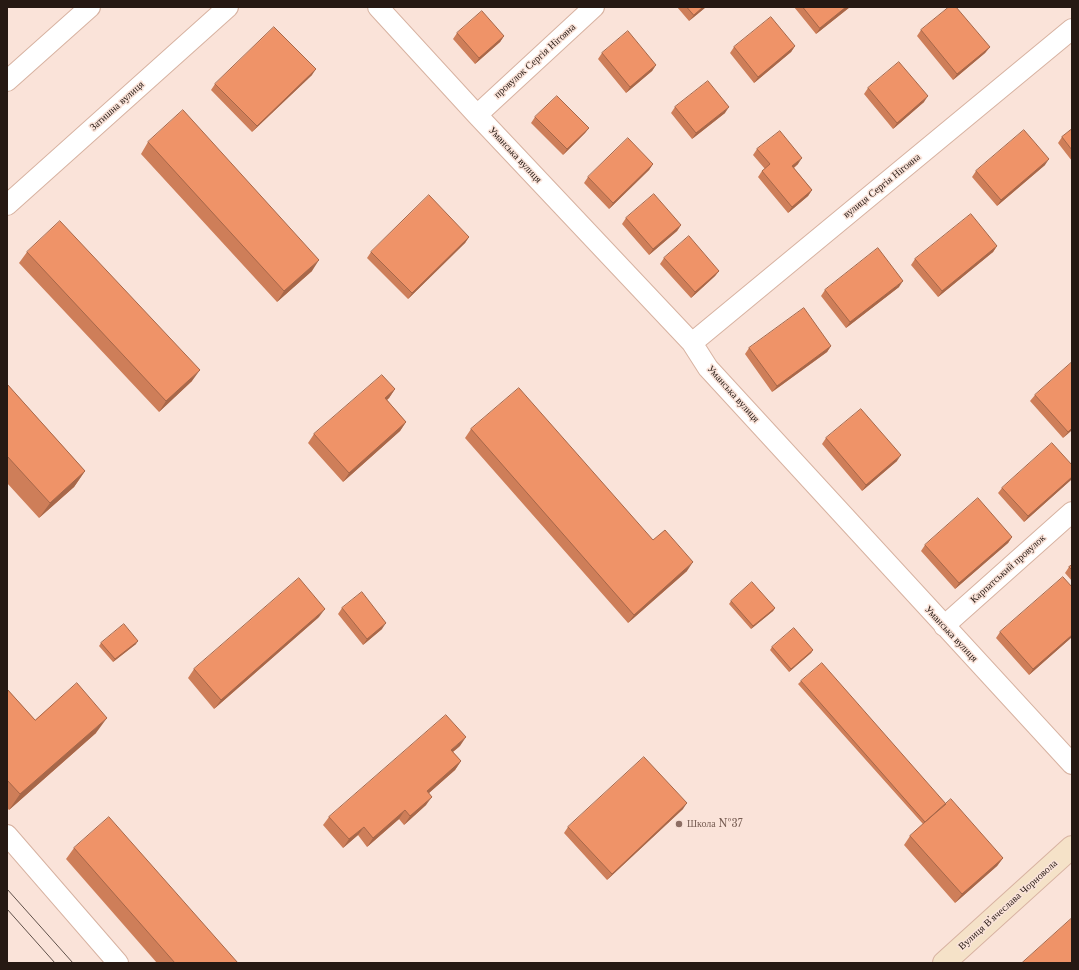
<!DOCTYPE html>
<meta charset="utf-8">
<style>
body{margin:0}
#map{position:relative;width:1079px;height:970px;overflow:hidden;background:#fae3d9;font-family:"Libre Baskerville",serif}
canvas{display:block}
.frame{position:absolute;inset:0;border:8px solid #261913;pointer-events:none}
</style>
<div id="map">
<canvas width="1079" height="970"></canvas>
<div class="frame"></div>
</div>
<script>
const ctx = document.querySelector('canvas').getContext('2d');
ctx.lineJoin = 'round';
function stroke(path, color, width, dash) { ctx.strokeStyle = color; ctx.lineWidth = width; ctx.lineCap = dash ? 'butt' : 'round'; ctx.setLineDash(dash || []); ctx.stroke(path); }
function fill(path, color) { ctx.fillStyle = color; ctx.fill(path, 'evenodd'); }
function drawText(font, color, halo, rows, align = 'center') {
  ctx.font = font + ' "Libre Baskerville",serif'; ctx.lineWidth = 3; ctx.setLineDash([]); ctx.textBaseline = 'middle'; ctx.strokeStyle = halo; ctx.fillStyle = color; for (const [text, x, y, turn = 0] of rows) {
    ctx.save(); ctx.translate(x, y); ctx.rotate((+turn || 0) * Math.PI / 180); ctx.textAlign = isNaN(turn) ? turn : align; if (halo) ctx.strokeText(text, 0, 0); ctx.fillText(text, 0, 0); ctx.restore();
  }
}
const street = new Path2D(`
 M378 7 477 115 692 343 708 368 1072 764
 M7 81 90 7
 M477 115 594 7
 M7 205 228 7
 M692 343 1072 29
 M944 626 1072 512
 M7 835 118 963`);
const secondary = new Path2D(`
 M944 963 1072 847`);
stroke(street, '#d7b2a1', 22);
stroke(secondary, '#d7b2a1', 24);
stroke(street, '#fff', 20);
stroke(secondary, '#f5e2c8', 22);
stroke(new Path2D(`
 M7 889 73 963
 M7 909 55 963`), '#60514a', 1);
fill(new Path2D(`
 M677 7H706L689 21Z
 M794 7H850L816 34Z
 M921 30 990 47 985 53 953 80 917 36Z
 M457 33 504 36 500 42 475 64 453 39Z
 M795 46 791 52 754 83 730 53 734 47Z
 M602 53 656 65 652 71 626 93 598 59Z
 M312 75 252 132 211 90 215 84Z
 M868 88 924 102 893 129 864 94Z
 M675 107 725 113 692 139 671 113Z
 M535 117 589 128 585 133 563 155 531 123Z
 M1072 129V161L1058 143 1062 137Z
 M148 142 312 271 277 302 141 154Z
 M757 149 798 164 794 168 812 190 808 196 788 213 758 177 762 171 765 169 753 155Z
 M653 164 649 170 609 209 584 183 588 177Z
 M1045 165 997 206 972 177 976 171Z
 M626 218 681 225 677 231 649 255 622 224Z
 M469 237 465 243 408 299 367 258 371 252Z
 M997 246 993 252 938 297 911 265 915 259Z
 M27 252 192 381 159 412 19 263Z
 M664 258 719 271 715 276 691 298 660 264Z
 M899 287 846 328 821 296 825 290Z
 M831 346 827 352 772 392 745 354 749 348Z
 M7 384 85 471 74 487 39 518 7 483Z
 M395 389 389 398 387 400 406 422 400 431 343 482 308 443 314 434Z
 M1035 395 1072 430 1063 438 1030 401Z
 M471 429 653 540 687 571 628 623 465 438Z
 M826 438 897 461 862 491 822 444Z
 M1072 465V479L1024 522 998 493 1002 488Z
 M1012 537 1008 543 955 589 921 551 925 545Z
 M1072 565V581L1065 573 1069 567Z
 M731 601 775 608 773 611 751 629 729 604Z
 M342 608 382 629 363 645 338 614Z
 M319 617 214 709 188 678 194 669Z
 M1000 632 1072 637 1029 675 996 638Z
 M101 643 136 644 113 662 99 646Z
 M772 647 813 650 811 653 789 672 770 650Z
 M801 681 946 804 1003 858 997 866 955 903 904 845 910 836 923 824 798 684Z
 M7 689 35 720 96 733 9 810 7 808Z
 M460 746 453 752 461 761 455 770 429 793 426 805 404 825 399 819 367 847 358 835 343 848 323 825 329 817Z
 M683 809 607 880 564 833 568 827Z
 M74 848 238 963H157L66 859Z`), '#ce7e59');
fill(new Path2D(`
 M703 7H706L689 21 694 15Z
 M846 7H850L816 34 820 28Z
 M504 36 500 42 475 64 479 58Z
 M795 46 791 52 754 83 758 77Z
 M990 47 985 53 953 80 957 74Z
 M656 65 652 71 626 93 630 87Z
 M316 69 312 75 252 132 257 126Z
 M928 96 924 102 893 129 897 123Z
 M729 107 725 113 692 139 696 133Z
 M589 128 585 133 563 155 567 149Z
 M802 158 798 164 788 172 792 166Z
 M1049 159 1045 165 997 206 1001 200Z
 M653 164 649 170 609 209 613 203Z
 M812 190 808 196 788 213 792 207Z
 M681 225 677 231 649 255 653 249Z
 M469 237 465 243 408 299 412 293Z
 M997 246 993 252 938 297 942 291Z
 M319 260 312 271 277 302 284 291Z
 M719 271 715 276 691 298 695 292Z
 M903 281 899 287 846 328 850 322Z
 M831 346 827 352 772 392 777 386Z
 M200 370 192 381 159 412 166 401Z
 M395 389 389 398 379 407 385 398Z
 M406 422 400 431 343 482 349 473Z
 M1072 428V430L1063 438 1068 432Z
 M901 455 897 461 862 491 866 485Z
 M85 471 74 487 39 518 50 503Z
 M1072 477V479L1024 522 1028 516Z
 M1012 537 1008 543 955 589 959 583Z
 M693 562 687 571 628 623 634 615Z
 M775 608 773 611 751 629 753 626Z
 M325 609 319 617 214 709 221 700Z
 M386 623 382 629 363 645 367 639Z
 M1072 635V637L1029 675 1033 669Z
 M138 641 136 644 113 662 115 659Z
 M813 650 811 653 789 672 791 669Z
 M107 718 96 733 9 810 20 794Z
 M466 737 460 746 445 758 451 750Z
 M461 761 455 770 421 800 427 791Z
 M432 797 426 805 404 825 410 816Z
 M687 803 683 809 607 880 612 874Z
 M405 810 399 819 367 847 373 838Z
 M364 827 358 835 343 848 349 839Z
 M1003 858 997 866 955 903 962 894Z`), '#a76749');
const building = new Path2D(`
 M687 7H703L694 15Z
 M803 7H846L820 28Z
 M949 7H956L990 47 957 74 921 30Z
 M482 11 504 36 479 58 457 33Z
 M771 17 795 46 758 77 734 47Z
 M274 27 316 69 257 126 215 84Z
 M628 31 656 65 630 87 602 53Z
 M899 62 928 96 897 123 868 88Z
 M708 81 729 107 696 133 675 107Z
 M557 96 589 128 567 149 535 117Z
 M183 110 319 260 284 291 148 142Z
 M1072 129V150L1062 137Z
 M1024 130 1049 159 1001 200 976 171Z
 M780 131 802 158 792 166 812 190 792 207 762 171 770 164 757 149Z
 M628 138 653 164 613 203 588 177Z
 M654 194 681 225 653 249 626 218Z
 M429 195 469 237 412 293 371 252Z
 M971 214 997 246 942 291 915 259Z
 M60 221 200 370 166 401 27 252Z
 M689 236 719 271 695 292 664 258Z
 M878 248 903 281 850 322 825 290Z
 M804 308 831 346 777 386 749 348Z
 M1072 362V428L1068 432 1035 395Z
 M382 375 395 389 385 398 406 422 349 473 314 434Z
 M7 384 85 471 50 503 7 456Z
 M519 388 653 540 665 530 693 562 634 615 471 429Z
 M861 409 901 455 866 485 826 438Z
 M1052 443 1072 465V477L1028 516 1002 488Z
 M978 498 1012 537 959 583 925 545Z
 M1072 565V570L1069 567Z
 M1063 577 1072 587V635L1033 669 1000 632Z
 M299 578 325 609 221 700 194 669Z
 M752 582 775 608 753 626 731 601Z
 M362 592 386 623 367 639 342 608Z
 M124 624 138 641 115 659 101 643Z
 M794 628 813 650 791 669 772 647Z
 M822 663 946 804 925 822 801 681Z
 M77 683 107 718 20 794 7 780V689L35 720Z
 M446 715 466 737 451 750 461 761 427 791 432 797 410 816 405 810 373 838 364 827 349 839 329 817Z
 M644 757 687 803 612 874 568 827Z
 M951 799 1003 858 962 894 910 836Z
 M109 817 238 963H175L74 848Z
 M1072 918V963H1022Z`);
fill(building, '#ef9368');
stroke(building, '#a76749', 1);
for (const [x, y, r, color] of [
 [679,824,4,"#8d6e63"]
]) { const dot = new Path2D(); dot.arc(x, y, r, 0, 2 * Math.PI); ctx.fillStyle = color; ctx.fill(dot); stroke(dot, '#fae3d9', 1.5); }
drawText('10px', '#261913', '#fae3d9', [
 ["провулок Сергія Нігояна",535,61,-42],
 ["Затишна вулиця",117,106,-42],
 ["Уманська вулиця",515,155,47],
 ["вулиця Сергія Нігояна",882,186,-39],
 ["Уманська вулиця",733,394,48],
 ["Карпатський провулок",1008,569,-42],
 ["Уманська вулиця",951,634,47],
 ["Вулиця Вʼячеслава Чорновола",1008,905,-42]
]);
drawText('10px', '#785e54', '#fae3d9', [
 ["Школа №37",687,824]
], 'left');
</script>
